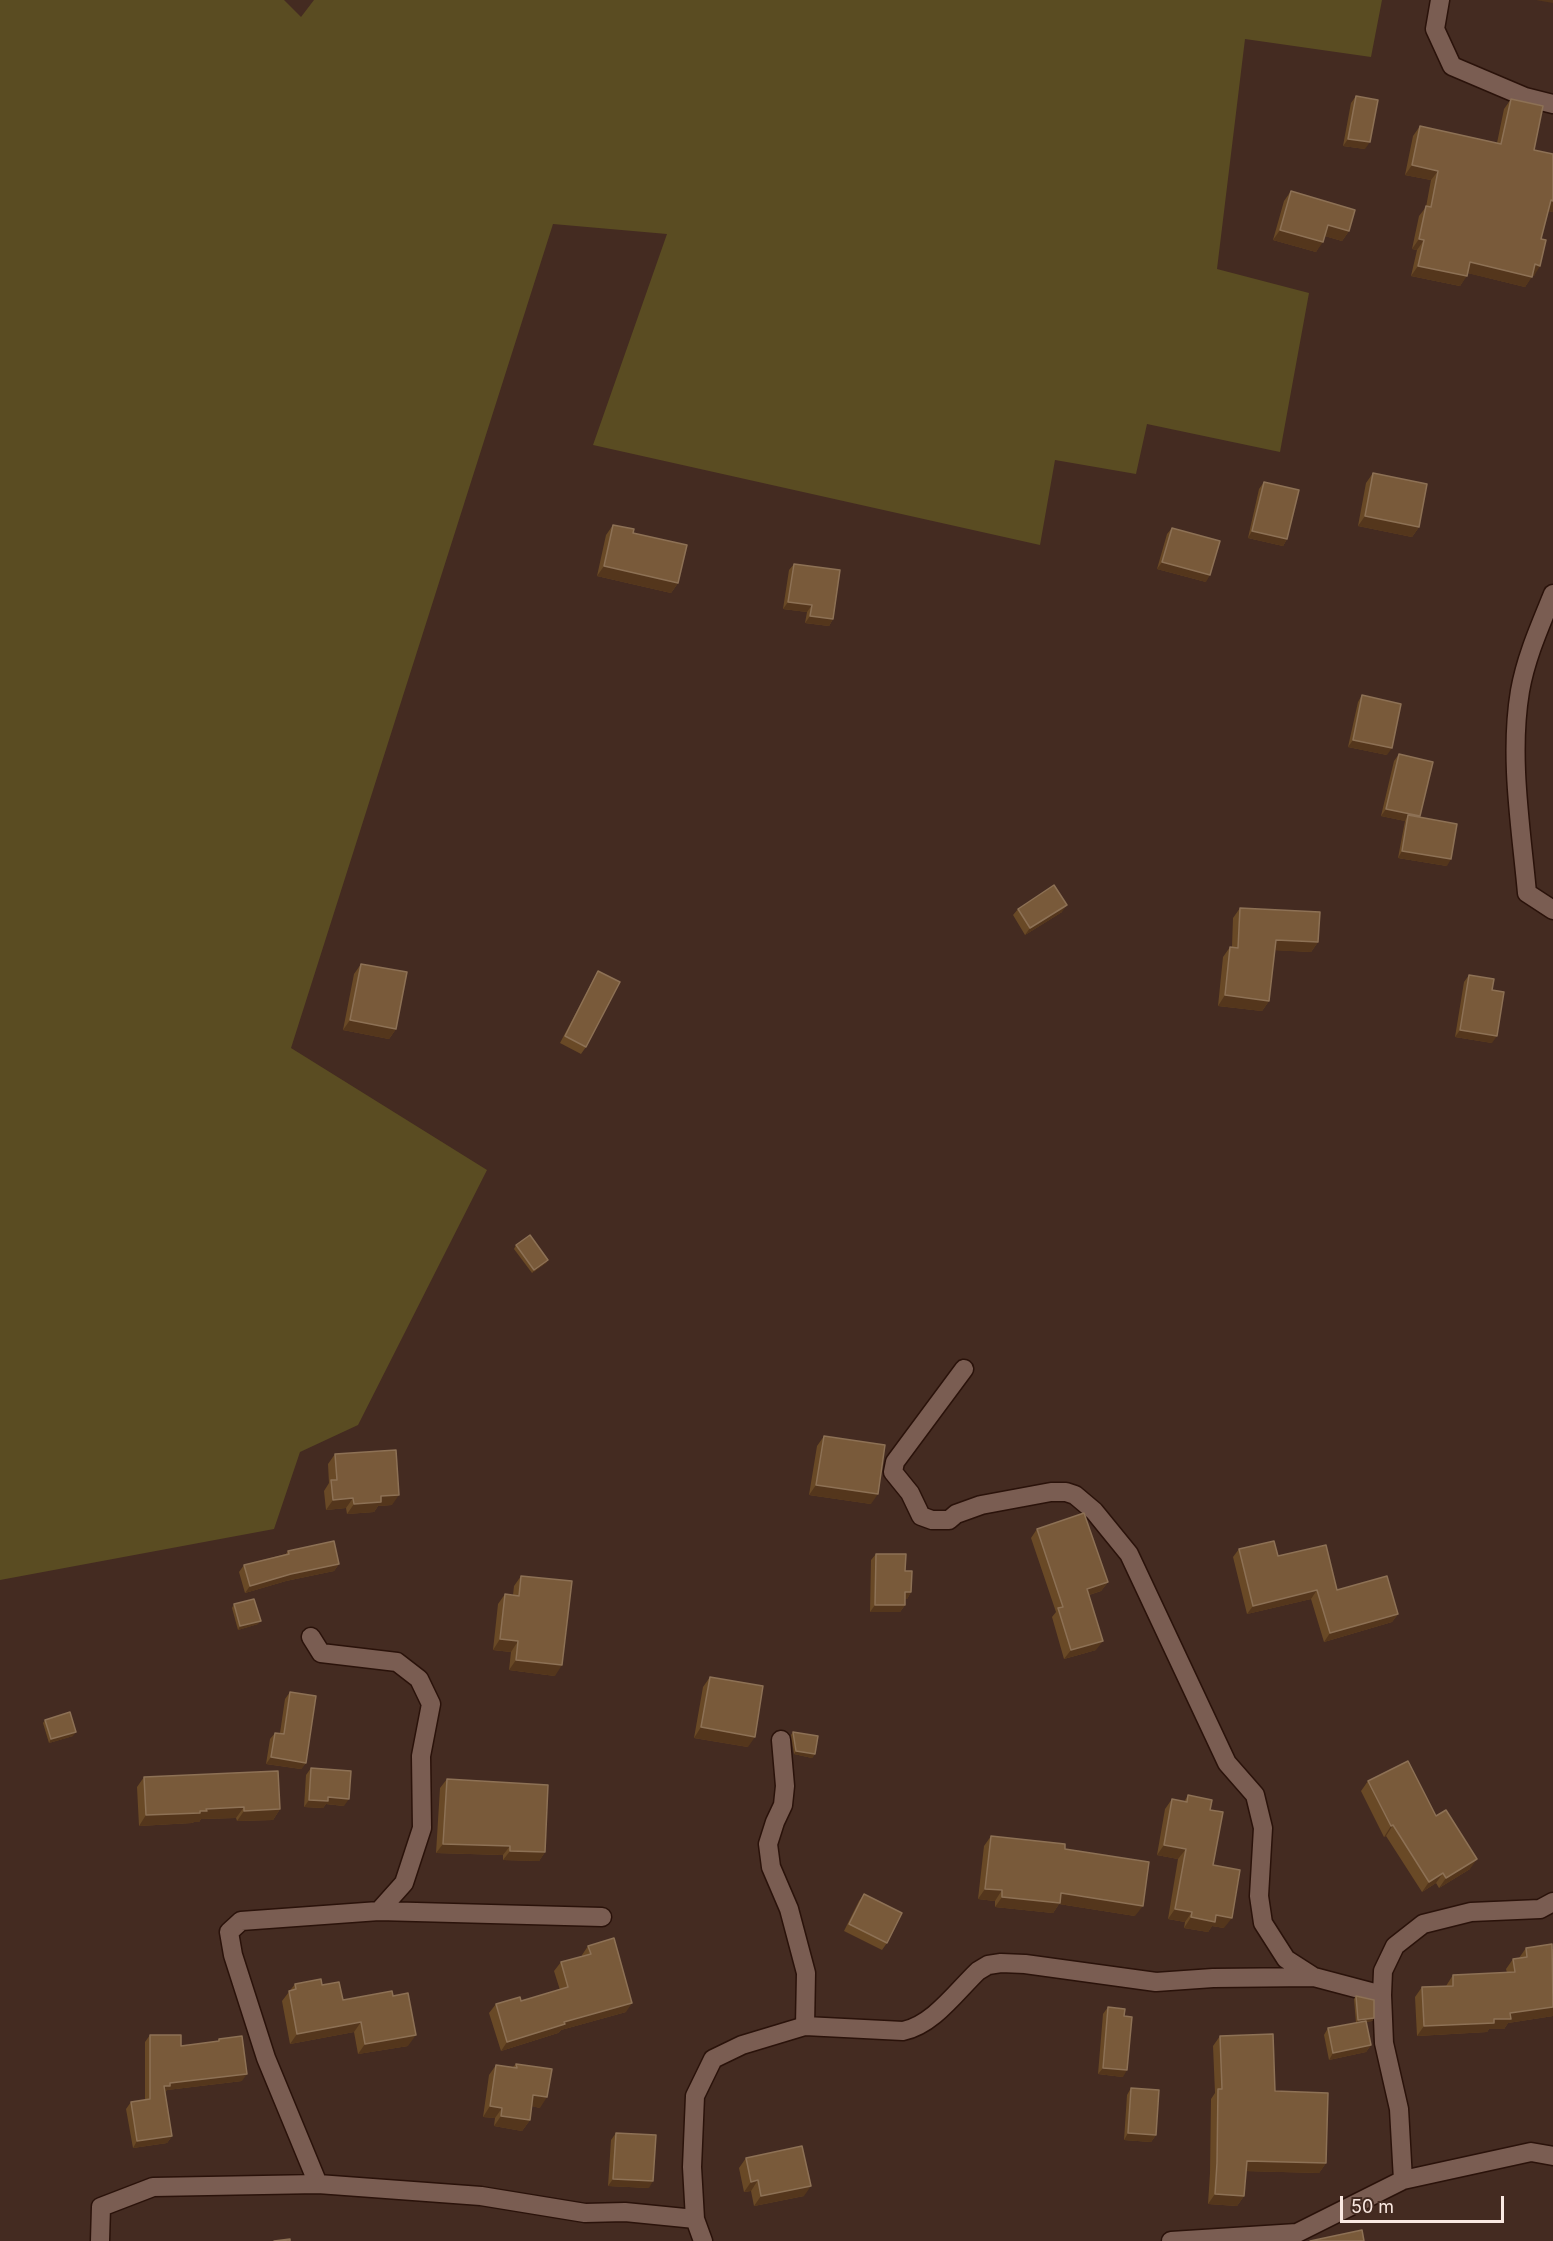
<!DOCTYPE html>
<style>
body{margin:0}
#map{position:relative;width:1553px;height:2241px;overflow:hidden;background:#442b21;font-family:Inter,sans-serif}
canvas{display:block}
.scale{position:absolute;left:1340px;top:2196px;width:164px;height:27px;box-sizing:border-box;border:3px solid #fae9e2;border-top:0;padding-left:8px;font-size:18px;line-height:21px;white-space:nowrap;color:#fae9e2;-webkit-text-stroke:4px #442b21;paint-order:stroke}
</style>
<div id="map">
<canvas width="1553" height="2241"></canvas>
<div class="scale">50 m</div>
</div>
<script>
const ctx = document.querySelector('canvas').getContext('2d');
ctx.lineJoin = 'round';
function fill(path, color) { ctx.fillStyle = color; ctx.fill(path, 'evenodd'); }
function stroke(path, color, width, dash) { ctx.strokeStyle = color; ctx.lineWidth = width; ctx.lineCap = dash ? 'butt' : 'round'; ctx.setLineDash(dash || []); ctx.stroke(path); }
fill(new Path2D(`
 M0 0H284L301 17 314 0H1382L1371 57 1245 39 1217 269 1309 293 1280 452 1147 424 1136 474 1055 460 1040 545 593 445 667 234 553 224 291 1048 487 1170 358 1425 300 1452 274 1529 0 1580Z`), '#5a4c22');
const minor = new Path2D(`
 M1440 0 1435 29 1452 66 1525 97 1553 104
 M1553 594C1540 626 1526 657 1520 691 1509 757 1521 827 1527 893L1553 910
 M964 1369 895 1462 893 1472 910 1493 921 1516 932 1520H949L956 1514 981 1505 1051 1492H1066L1075 1495 1094 1511 1129 1554 1227 1763 1255 1795 1263 1828 1259 1896 1263 1923 1286 1959 1314 1977
 M311 1637 321 1653 397 1662 419 1679 431 1704 421 1756 422 1828 404 1883 379 1911
 M781 1740 785 1786 783 1805 775 1822 768 1844 771 1867 789 1909 806 1973 805 2026
 M1403 2180 1399 2109 1384 2043 1382 1995 1383 1971 1395 1946 1423 1924 1471 1912 1540 1909 1553 1902
 M318 2184 266 2058 233 1955 229 1932 241 1921 379 1911 602 1917
 M100 2241 101 2207 153 2187 318 2184 481 2196 585 2213 625 2212 695 2219
 M703 2241 695 2219 692 2167 695 2096 713 2059 742 2045 805 2026 903 2031C933 2025 956 1992 978 1971L988 1965 1001 1963 1025 1964 1156 1982 1213 1978 1314 1977 1382 1995
 M1171 2241 1297 2233 1403 2180 1531 2152 1553 2156`);
stroke(minor, '#2a120a', 21);
stroke(minor, '#7a5d52', 18);
fill(new Path2D(`
 M1356 96 1365 149 1343 146 1351 103Z
 M1511 99 1534 150 1553 154V212L1548 211 1541 239 1534 276H1532L1525 287 1468 273 1460 286 1411 276 1417 250 1412 249 1419 216 1426 207 1431 180 1405 175 1413 136 1420 126 1497 143 1504 109Z
 M1291 191 1349 231 1342 241 1325 236 1316 252 1273 240 1284 201Z
 M1373 473 1419 527 1412 537 1358 526 1366 483Z
 M1264 482 1287 539 1283 546 1248 538 1259 489Z
 M613 525 633 533 678 583 671 593 597 576 606 535Z
 M1172 528 1206 582 1157 569 1167 534Z
 M794 564 833 619 829 626 805 623 807 612 783 609 789 570Z
 M1362 695 1387 755 1348 747 1358 702Z
 M1399 754 1420 816V817L1447 866 1398 858 1405 821 1381 816 1394 761Z
 M1240 908 1318 942 1311 952 1275 950 1269 1001 1262 1011 1218 1006 1223 957 1230 947H1232L1233 918Z
 M1018 909 1062 912 1025 935 1013 915Z
 M361 964 396 1029 389 1039 343 1030 354 974Z
 M598 971 586 1047 581 1054 560 1043 594 978Z
 M1469 975 1492 1043 1455 1037 1464 982Z
 M516 1245 548 1260 546 1263 532 1273 514 1249Z
 M824 1436 871 1504 809 1495 817 1446Z
 M335 1454 392 1505 378 1506 374 1512 347 1514 346 1508 326 1510 324 1491 329 1483 328 1464Z
 M1037 1529 1108 1582 1101 1591 1089 1595 1096 1650 1064 1659 1052 1617 1056 1612 1031 1538Z
 M1239 1549 1278 1556 1337 1590 1398 1614 1392 1622 1324 1642 1311 1599 1247 1614 1233 1557Z
 M288 1551 339 1564 334 1571 286 1581 245 1593 239 1572 244 1565 286 1554Z
 M876 1554 905 1571 911 1592 907 1599H905V1605L900 1612H870L871 1560Z
 M521 1576 555 1676 509 1670 511 1652 493 1650 498 1604 505 1594 513 1595 514 1586Z
 M234 1604 258 1624 238 1630 232 1608Z
 M710 1677 748 1747 694 1738 703 1687Z
 M290 1692 306 1763 301 1769 266 1764 270 1739 275 1733H280L285 1699Z
 M45 1720 73 1736 49 1743 43 1723Z
 M793 1732 815 1754 812 1758 794 1754 791 1735Z
 M311 1768 344 1806 326 1804 323 1808 304 1807 306 1775Z
 M144 1777 280 1809 273 1820 237 1821 236 1818 201 1819 199 1822H194L192 1823 139 1826 137 1787Z
 M447 1779 545 1852 539 1861 503 1860V1855L436 1853 440 1788Z
 M1368 1781 1436 1816 1470 1869 1439 1888 1436 1883 1422 1892 1386 1836 1384 1837 1361 1791Z
 M1188 1795 1210 1810 1213 1865 1224 1928 1212 1926 1208 1932 1184 1928 1185 1922 1168 1919 1178 1859 1157 1855 1165 1809 1172 1799 1184 1802Z
 M991 1836 1065 1849 1135 1916 1059 1904 1053 1913 995 1907V1901L978 1899 984 1846Z
 M864 1894 887 1943 882 1950 844 1931 859 1901Z
 M588 1946 626 2012 561 2030 558 2033 501 2051 489 2013 496 2004 521 2001 560 1990 554 1971 561 1962 582 1956V1955Z
 M1526 1948 1553 1949V2016L1508 2023 1504 2029H1489L1487 2032 1417 2036 1415 1997 1422 1987 1446 1986 1453 1975 1507 1973 1506 1969 1513 1959 1519 1958Z
 M295 1984 322 1985 343 2000 393 1996 408 2046 358 2054 354 2032 290 2044 282 2001Z
 M1356 1996 1374 2018 1372 2021 1366 2022 1371 2045 1366 2052 1329 2060 1324 2035 1328 2028 1356 2023 1354 1999Z
 M1108 2007 1124 2016 1123 2077 1098 2074 1103 2014Z
 M150 2035 181 2046 218 2041 219 2039 242 2081 167 2090 165 2092 172 2136 167 2143 133 2148 126 2109 131 2102 145 2100V2042Z
 M1220 2036 1275 2091 1326 2163 1319 2173 1246 2171 1244 2196 1237 2206 1208 2204 1210 2173 1211 2099 1215 2093 1213 2046Z
 M516 2064 540 2108 532 2106 530 2120 522 2131 494 2126 495 2118 483 2117 489 2075 496 2065 513 2067Z
 M1131 2088 1156 2135 1151 2142 1124 2140 1127 2095Z
 M616 2133 649 2188 608 2186 611 2140Z
 M746 2158 804 2196 754 2206 751 2191 744 2192 739 2168Z`), '#694926');
fill(new Path2D(`
 M1536 0H1553V3Z
 M1348 139 1370 142 1365 149 1343 146Z
 M1412 165 1438 171 1431 180 1405 175Z
 M1551 200 1553 201V212L1544 210Z
 M1328 225 1349 231 1342 241 1321 235Z
 M1280 230 1323 242 1316 252 1273 240Z
 M1419 239 1424 240 1417 250 1412 249Z
 M1470 262 1532 277 1525 287 1463 272Z
 M1535 264 1540 266 1534 276 1528 274Z
 M1418 266 1467 276 1460 286 1411 276Z
 M1365 516 1419 527 1412 537 1358 526Z
 M1252 531 1287 539 1283 546 1248 538Z
 M1162 562 1210 575 1206 582 1157 569Z
 M604 566 678 583 671 593 597 576Z
 M788 602 812 605 807 612 783 609Z
 M810 616 833 619 829 626 805 623Z
 M1353 740 1392 748 1387 755 1348 747Z
 M1386 809 1420 816 1416 823 1408 815 1405 821 1381 816Z
 M1402 851 1451 859 1447 866 1398 858Z
 M1067 905 1062 912 1025 935 1030 928Z
 M1276 940 1318 942 1311 952 1269 950Z
 M1225 995 1269 1001 1262 1011 1218 1006Z
 M350 1020 396 1029 389 1039 343 1030Z
 M1460 1030 1497 1036 1492 1043 1455 1037Z
 M548 1260 546 1263 532 1273 534 1270Z
 M816 1485 878 1494 871 1504 809 1495Z
 M399 1495 392 1505 378 1506 374 1512 347 1514 354 1504 381 1496Z
 M353 1498 346 1508 326 1510 333 1500Z
 M339 1564 334 1571 286 1581 245 1593 250 1586 291 1574Z
 M1108 1582 1101 1591 1080 1598 1087 1589Z
 M1317 1590 1311 1599 1247 1614 1253 1606Z
 M905 1592H911L907 1599H900Z
 M875 1605H905L900 1612H870Z
 M1398 1614 1392 1622 1324 1642 1330 1633Z
 M261 1621 258 1624 238 1630 240 1626Z
 M500 1639 518 1641 511 1652 493 1650Z
 M1103 1641 1096 1650 1064 1659 1071 1650Z
 M516 1660 562 1665 555 1676 509 1670Z
 M701 1727 755 1737 748 1747 694 1738Z
 M76 1732 73 1736 49 1743 51 1739Z
 M796 1751 815 1754 812 1758 794 1754Z
 M271 1757 306 1763 301 1769 266 1764Z
 M328 1797 349 1799 344 1806 326 1804 323 1808 304 1807 309 1800Z
 M244 1807 236 1818 201 1819 199 1822H194L192 1823 139 1826 146 1815 200 1811 206 1809Z
 M280 1809 273 1820 237 1821 244 1811Z
 M1393 1825 1386 1836 1384 1837 1391 1826Z
 M443 1844 510 1846 503 1855 436 1853Z
 M1164 1845 1186 1849 1178 1859 1157 1855Z
 M510 1851 545 1852 539 1861 503 1860Z
 M1477 1859 1470 1869 1439 1888 1446 1878Z
 M1443 1873 1436 1883 1422 1892 1429 1882Z
 M985 1889 1002 1890 995 1901 978 1899Z
 M1061 1893 1143 1906 1135 1916 1059 1904 1053 1913 995 1907 1002 1897Z
 M1175 1909 1192 1912 1185 1922 1168 1919Z
 M1216 1915 1232 1918 1224 1928 1212 1926 1208 1932 1184 1928 1191 1917Z
 M632 2003 626 2012 561 2030 558 2033 501 2051 507 2042 564 2022Z
 M1553 2007V2016L1508 2023 1504 2029H1489L1487 2032 1417 2036 1424 2026 1494 2019 1510 2013Z
 M1374 2018 1372 2021 1356 2023 1358 2020Z
 M361 2022 354 2032 290 2044 297 2034Z
 M416 2035 408 2046 358 2054 365 2044Z
 M1371 2045 1366 2052 1329 2060 1333 2053Z
 M1103 2068 1127 2070 1123 2077 1098 2074Z
 M247 2074 242 2081 167 2090 165 2093 164 2086 170 2083Z
 M533 2095 547 2097 540 2108 526 2105Z
 M490 2106 502 2108 495 2118 483 2117Z
 M501 2116 530 2120 522 2131 494 2126Z
 M1128 2133 1156 2135 1151 2142 1124 2140Z
 M172 2136 167 2143 133 2148 137 2141Z
 M1247 2161 1326 2163 1319 2173 1240 2171Z
 M613 2179 653 2181 649 2188 608 2186Z
 M758 2180 751 2191 744 2192 751 2182Z
 M811 2186 804 2196 754 2206 761 2196Z
 M1215 2194 1244 2196 1237 2206 1208 2204Z`), '#54361c');
const building = new Path2D(`
 M1356 96 1378 100 1370 142 1348 139Z
 M1511 99 1543 106 1534 150 1553 154V201L1551 200 1541 239 1546 240 1540 266 1535 264 1532 277 1470 262 1467 276 1418 266 1424 240 1419 239 1426 206 1431 207 1438 171 1412 165 1420 126 1501 144Z
 M1291 191 1355 210 1349 231 1328 225 1323 242 1280 230Z
 M1373 473 1427 484 1419 527 1365 516Z
 M1264 482 1299 490 1287 539 1252 531Z
 M613 525 634 529 633 533 687 545 678 583 604 566Z
 M1172 528 1220 541 1210 575 1162 562Z
 M794 564 840 570 833 619 810 616 812 605 788 602Z
 M1362 695 1401 704 1392 748 1353 740Z
 M1399 754 1433 762 1420 816 1386 809Z
 M1408 815 1457 824 1451 859 1402 851Z
 M1054 885 1067 905 1030 928 1018 909Z
 M1240 908 1320 912 1318 942 1276 940 1269 1001 1225 995 1230 947 1238 948Z
 M361 964 407 972 396 1029 350 1020Z
 M598 971 620 982 586 1047 565 1036Z
 M1469 975 1494 979 1492 990 1504 992 1497 1036 1460 1030Z
 M530 1235 548 1260 534 1270 516 1245Z
 M824 1436 885 1445 878 1494 816 1485Z
 M396 1450 399 1495 381 1496V1502L354 1504 353 1498 333 1500 331 1480H337L335 1454Z
 M1084 1513 1108 1582 1087 1589 1103 1641 1071 1650 1058 1608 1063 1607 1037 1529Z
 M334 1541 339 1564 291 1574 250 1586 244 1565 289 1554 288 1551Z
 M1274 1541 1278 1556 1326 1545 1337 1590 1387 1576 1398 1614 1330 1633 1317 1590 1253 1606 1239 1549Z
 M876 1554H906L905 1571H912L911 1592H905V1605H875Z
 M521 1576 572 1581 562 1665 516 1660 518 1641 500 1639 505 1594 519 1596Z
 M254 1599 261 1621 240 1626 234 1604Z
 M710 1677 763 1686 755 1737 701 1727Z
 M290 1692 316 1696 306 1763 271 1757 275 1733 284 1734Z
 M70 1712 76 1732 51 1739 45 1720Z
 M793 1732 818 1736 815 1754 796 1751Z
 M1408 1761 1436 1816 1446 1810 1477 1859 1446 1878 1443 1873 1429 1882 1393 1825 1391 1826 1368 1781Z
 M311 1768 351 1771 349 1799 328 1797V1801L309 1800Z
 M278 1771 280 1809 244 1811V1807L206 1809 207 1811H200V1813L146 1815 144 1777Z
 M447 1779 548 1785 545 1852 510 1851V1846L443 1844Z
 M1188 1795 1212 1800 1210 1810 1223 1812 1213 1865 1240 1870 1232 1918 1216 1915 1215 1922 1191 1917 1192 1912 1175 1909 1186 1849 1164 1845 1172 1799 1187 1802Z
 M991 1836 1065 1844V1849L1149 1862 1143 1906 1061 1893 1060 1903 1002 1897V1890L985 1889Z
 M864 1894 902 1913 887 1943 849 1924Z
 M614 1938 632 2003 564 2022 565 2024 507 2042 496 2004 520 1997 521 2001 568 1987 561 1962 591 1954 588 1946Z
 M1552 1944 1553 2007 1510 2013 1511 2019H1494V2023L1424 2026 1422 1987 1453 1986V1975L1515 1972 1513 1959 1527 1957 1526 1948Z
 M321 1979 322 1985 339 1982 343 2000 392 1991 393 1996 408 1993 416 2035 365 2044 361 2022 297 2034 289 1991 296 1989 295 1984Z
 M1356 1996 1374 2000V2018L1358 2020Z
 M1108 2007 1125 2009 1124 2016 1132 2017 1127 2070 1103 2068Z
 M1366 2021 1371 2045 1333 2053 1328 2028Z
 M1273 2034 1275 2091 1328 2093 1326 2163 1247 2161 1244 2196 1215 2194 1217 2163 1218 2089H1222L1220 2036Z
 M150 2035H181V2046L219 2041V2039L242 2036 247 2074 170 2083V2086H164L172 2136 137 2141 131 2102 150 2099Z
 M516 2064 552 2069 547 2097 533 2095 530 2120 501 2116 502 2108 490 2106 496 2065 517 2068Z
 M1131 2088 1159 2090 1156 2135 1128 2133Z
 M616 2133 656 2135 653 2181 613 2179Z
 M802 2146 811 2186 761 2196 758 2180 751 2182 746 2158Z
 M1362 2230 1364 2241H1310Z
 M290 2239V2241H274Z`);
fill(building, '#795a3a');
stroke(building, '#8d7155', 1.5);
</script>
